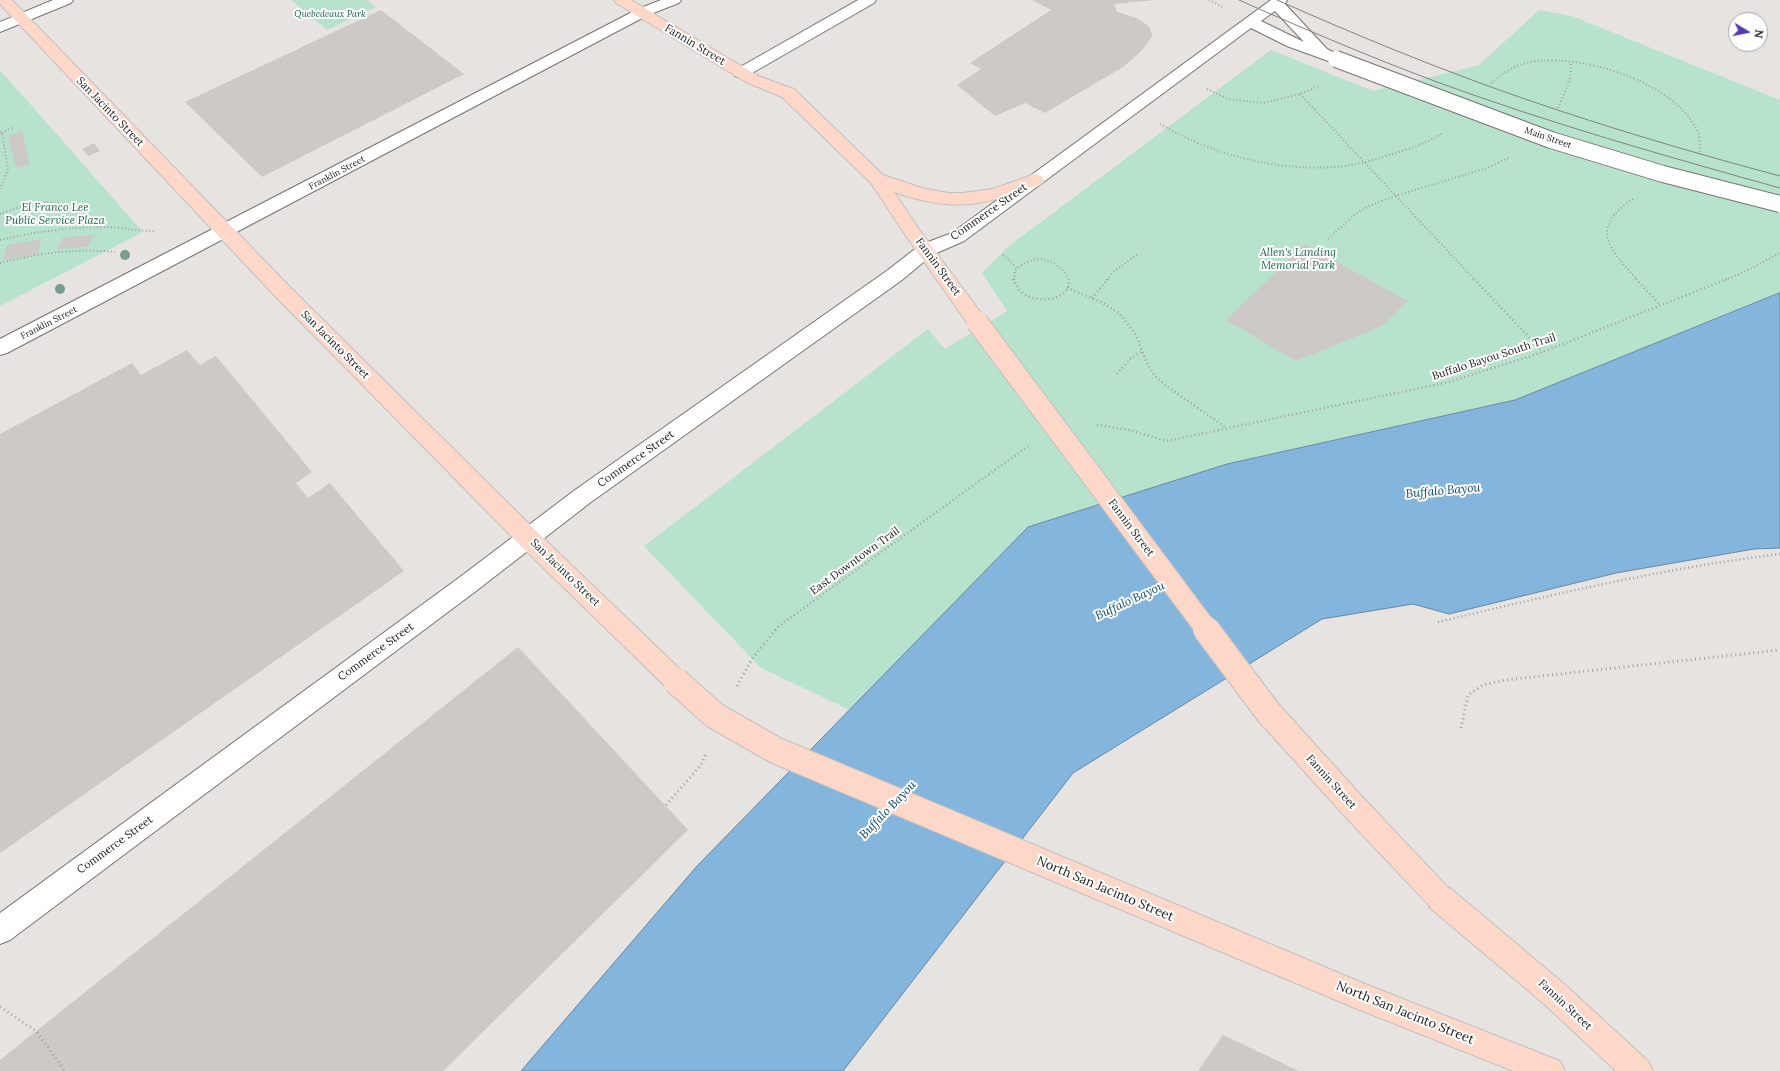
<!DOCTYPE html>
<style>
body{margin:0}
#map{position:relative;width:1780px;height:1071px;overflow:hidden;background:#e7e3e1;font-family:Lora,serif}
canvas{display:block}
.north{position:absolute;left:1728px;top:12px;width:40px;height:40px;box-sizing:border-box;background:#fff;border:1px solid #a6a6a5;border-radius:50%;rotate:100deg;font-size:11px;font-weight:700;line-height:16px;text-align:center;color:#21201f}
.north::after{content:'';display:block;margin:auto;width:14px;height:18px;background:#593ab2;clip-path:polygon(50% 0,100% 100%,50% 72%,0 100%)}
</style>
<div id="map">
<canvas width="1780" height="1071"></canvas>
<div class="north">N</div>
</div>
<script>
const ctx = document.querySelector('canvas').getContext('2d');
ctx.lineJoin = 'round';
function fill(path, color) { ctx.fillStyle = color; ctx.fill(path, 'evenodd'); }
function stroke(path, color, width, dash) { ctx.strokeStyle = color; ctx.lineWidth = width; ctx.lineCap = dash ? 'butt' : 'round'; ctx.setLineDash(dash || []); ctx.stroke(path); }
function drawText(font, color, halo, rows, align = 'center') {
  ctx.font = font + ' Lora,serif'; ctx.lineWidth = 4; ctx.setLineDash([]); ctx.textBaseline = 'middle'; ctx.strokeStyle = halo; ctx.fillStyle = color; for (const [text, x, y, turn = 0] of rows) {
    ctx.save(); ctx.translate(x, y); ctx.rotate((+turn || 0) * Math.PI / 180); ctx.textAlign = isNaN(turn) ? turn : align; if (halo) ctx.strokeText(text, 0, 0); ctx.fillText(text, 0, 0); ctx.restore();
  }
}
fill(new Path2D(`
 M291 0H366L376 7 327 30Z
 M1539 10 1572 16 1780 100V293L1515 400 1227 464 1028 527 850 710 761 668 644 546 928 329 945 349 1007 311 982 273 1006 248 1271 50 1373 91 1479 65Z
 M0 70 143 232 0 306Z`), '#b7e3cd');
const water = new Path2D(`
 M1780 293V548L1754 549 1616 573 1449 614 1413 604 1322 619 1073 773 843 1071H521L697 866 1028 527 1227 464 1515 400Z`);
fill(water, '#84b5dd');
stroke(water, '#6688a4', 1);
fill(new Path2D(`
 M1032 0H1155L1114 4 1117 12 1136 18 1146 24 1150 28 1152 36 1148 43 1138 54 1123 67 1045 113 1025 103 995 116 957 85 981 69 970 63 1051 10Z
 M381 10 464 74 262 177 185 102Z
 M22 131 30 164 16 168 8 136Z
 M94 143 100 151 88 156 82 149Z
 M94 235 88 247 57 249 63 237Z
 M41 239 38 254 3 260 7 245Z
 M1305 244 1408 301 1382 326 1296 361 1226 320Z
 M187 350 200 365 216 356 312 472 296 483 308 498 330 483 404 571 0 853V434L132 363 141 375Z
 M518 647 688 830 443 1071H0V1060Z
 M1223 1035 1299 1071H1198Z`), '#cdc9c7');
const lane = new Path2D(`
 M858 0H876L874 3 747 76 741 78 735 76 733 73 735 70Z`);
const secondary = new Path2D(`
 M53 0H73L71 3 0 32V22Z
 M661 0H681L679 3 648 15 7 353 0 355V339L638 9Z
 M1271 0H1287L1285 4 1327 49 1341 56 1344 59 1341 62 1336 64 1331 62 1287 46 1251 28 964 241 932 255 902 280 591 502 476 591 10 940 0 944V913L460 577 575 490 888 270 920 245 952 233ZM1275 11 1304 42 1261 21Z`);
const primary = new Path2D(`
 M0 0H12L289 286 536 531 684 673 688 681 684 689 676 692 668 689 520 545 275 296 0 4Z
 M614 0H631L758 76 794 89 883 175 922 188 948 193H963L993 189 1035 174 1041 176 1044 180 1041 184C985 206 953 213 894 192L918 228 984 317 987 322 984 327 977 329 970 327 906 236 871 183 782 97 746 82 616 3Z
 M1440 885 1450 888 1563 983 1648 1061 1653 1071H1616L1543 1003 1430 908 1427 898 1430 888Z
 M1360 982 1560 1061 1565 1071H1513L1350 1006 1346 996 1350 986Z`);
stroke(lane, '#767370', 2);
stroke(secondary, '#767370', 2);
stroke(primary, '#c1c1c0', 2);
stroke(new Path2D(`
 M1209 0 1223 7
 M1491 83C1506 71 1517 63 1537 61 1587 56 1670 81 1696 128 1700 135 1700 144 1700 152
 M1207 89 1228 99 1263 103 1300 94 1319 86
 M1300 94 1475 280
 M1558 108 1570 80 1571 62
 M1160 124C1215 156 1281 173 1345 166 1361 164 1377 159 1392 154 1410 149 1427 143 1443 133
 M0 132 2 133 8 170 0 189
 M2 133 14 127
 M1633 199C1588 229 1609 247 1637 280
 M0 214C22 206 57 193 76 212 79 215 81 220 83 223L80 228
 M1328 239 1355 214 1369 206 1395 196 1487 168 1509 158
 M0 240C34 232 68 227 103 227 121 227 138 231 155 231
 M1003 255 1017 268
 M0 263C38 253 76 248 115 252
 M1014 280 1015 270C1022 265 1029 260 1038 259 1050 258 1065 269 1069 280
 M1107 280 1113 272 1138 254
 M1725 280 1744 272 1780 253`), '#a3a09f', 2, [1, 2.5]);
stroke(new Path2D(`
 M1013 279C1016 285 1019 290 1024 294 1039 304 1071 301 1069 279
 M1474 279 1543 352
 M1636 279 1660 305
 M1067 288 1101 302 1119 313 1135 333 1147 363 1154 375 1165 385 1225 427
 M1092 298 1108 279
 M1117 374 1130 359 1141 352
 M1097 425 1130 430 1166 441 1449 382 1543 352 1727 279
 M1438 622C1551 595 1664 568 1780 554
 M775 630 779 626 1028 446`), '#a3a09f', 2.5, [1, 3]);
stroke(new Path2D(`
 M737 686 752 659 776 629
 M1461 728 1468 695 1483 685 1505 680 1780 650
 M666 805 701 765 707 752
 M0 1007 36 1031 65 1071`), '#a3a09f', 3, [1, 3.5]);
fill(lane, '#fff');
fill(secondary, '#fff');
fill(primary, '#fdd7c7');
stroke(new Path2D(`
 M1239 0C1304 29 1370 57 1437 82 1549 123 1665 156 1780 188
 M1277 0C1358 36 1441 70 1525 99 1609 128 1694 153 1780 176`), '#848180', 1);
const secondaryBridge = new Path2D(`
 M1336 59 1551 140 1663 174 1780 204`);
const primaryBridgeFar1 = new Path2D(`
 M977 322 1207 630`);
const primaryBridge = new Path2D(`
 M1206 629 1268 712 1354 807 1440 898
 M676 681 714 715 775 750 1360 996`);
stroke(secondaryBridge, '#767370', 18, []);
stroke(primaryBridgeFar1, '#c1c1c0', 23, []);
stroke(primaryBridge, '#c1c1c0', 28, []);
stroke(secondaryBridge, '#fff', 16);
stroke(primaryBridgeFar1, '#fdd7c7', 21);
stroke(primaryBridge, '#fdd7c7', 26);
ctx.fillStyle = '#779e8e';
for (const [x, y] of [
 [125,255],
 [60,289]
]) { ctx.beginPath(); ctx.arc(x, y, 5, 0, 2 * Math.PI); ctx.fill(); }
drawText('italic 9px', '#1c664a', '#fff', [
 ["Quebedeaux Park",330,14]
]);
drawText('9px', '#21201f', '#fff', [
 ["Main Street",1548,138,19],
 ["Franklin Street",337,173,-28],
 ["Franklin Street",49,323,-27]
]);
drawText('11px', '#21201f', '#fff', [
 ["Fannin Street",695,45,31],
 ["San Jacinto Street",110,112,46],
 ["Commerce Street",989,212,-35],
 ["Fannin Street",938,267,54],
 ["San Jacinto Street",335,345,45],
 ["Buffalo Bayou South Trail",1494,357,-18],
 ["Commerce Street",636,459,-35],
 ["Fannin Street",1131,528,53],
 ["East Downtown Trail",855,561,-36],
 ["San Jacinto Street",565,573,44],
 ["Commerce Street",376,652,-36],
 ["Fannin Street",1331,782,48],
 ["Commerce Street",115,845,-36],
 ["Fannin Street",1565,1005,43]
]);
drawText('italic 11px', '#1c664a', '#fff', [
 ["El Franco Lee",55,208],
 ["Public Service Plaza",55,221],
 ["Allen's Landing",1298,253],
 ["Memorial Park",1298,266]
]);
drawText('italic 12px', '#0c466c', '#fff', [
 ["Buffalo Bayou",1443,491,-5],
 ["Buffalo Bayou",1130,601,-25],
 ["Buffalo Bayou",888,810,-46]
]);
drawText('13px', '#21201f', '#fff', [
 ["North San Jacinto Street",1105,889,23],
 ["North San Jacinto Street",1405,1013,22]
]);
</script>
